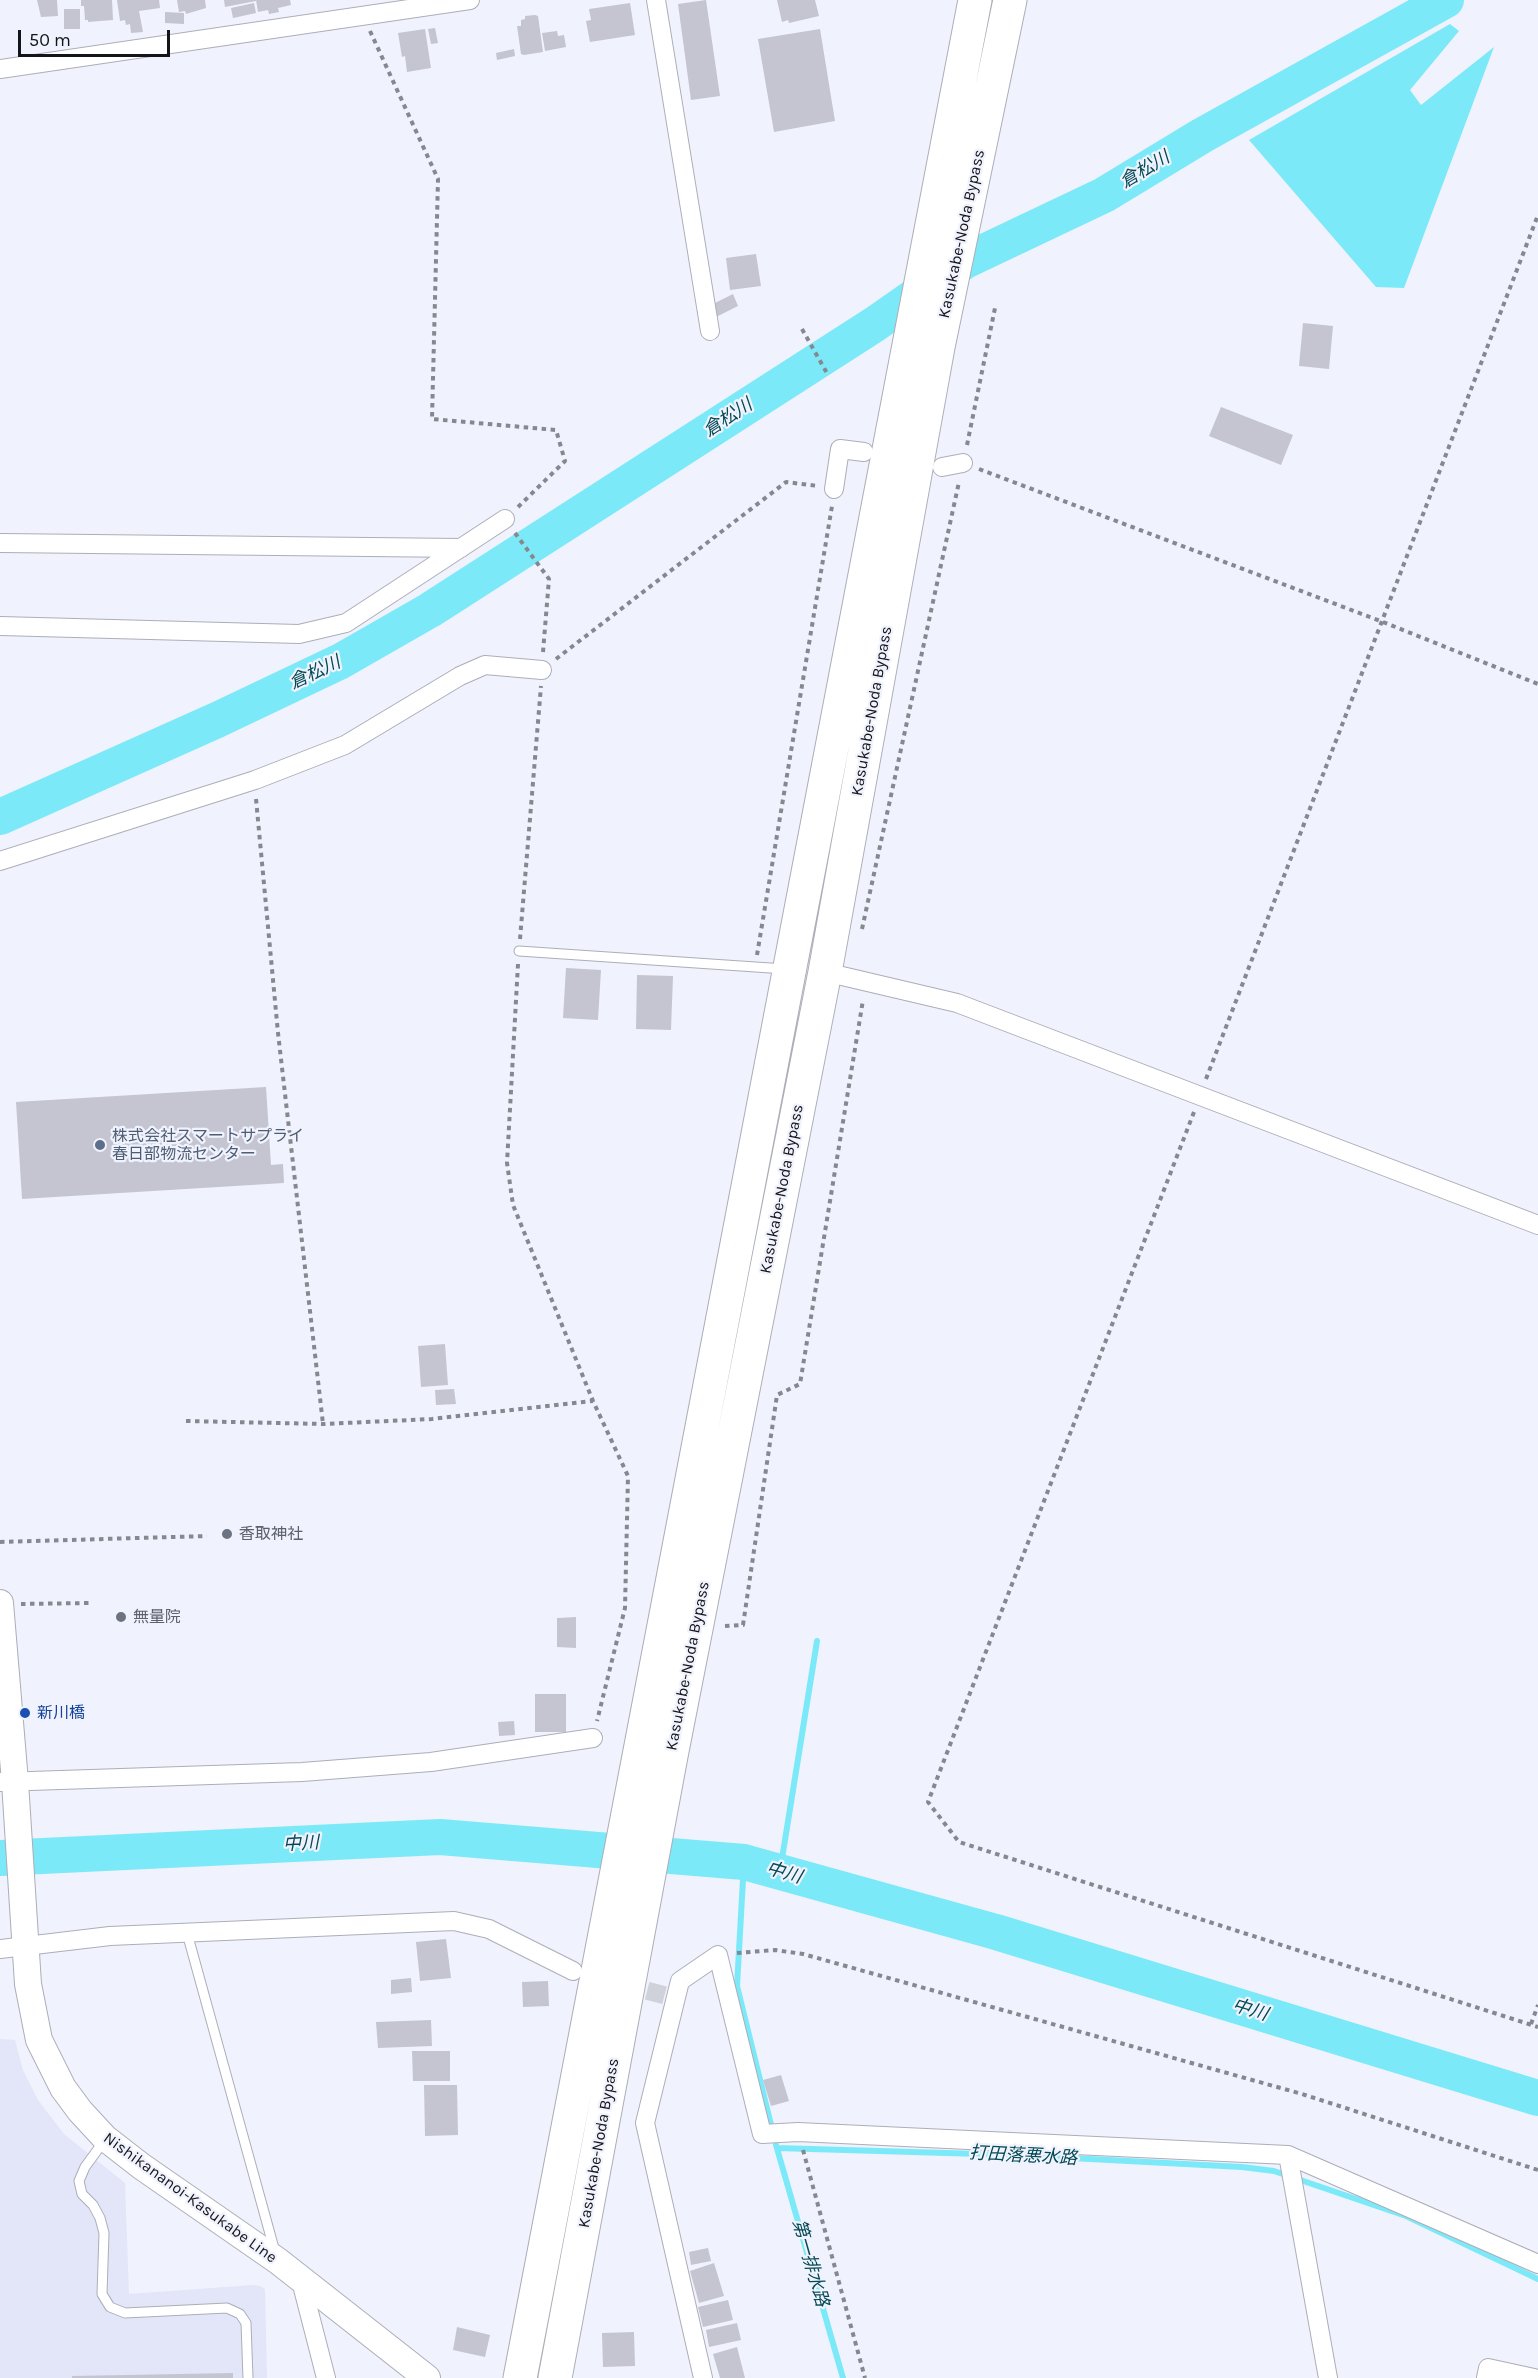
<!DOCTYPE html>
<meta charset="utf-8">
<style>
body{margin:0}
#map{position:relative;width:1538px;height:2378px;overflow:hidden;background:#f0f2fd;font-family:Karla,sans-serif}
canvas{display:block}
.scale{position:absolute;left:18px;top:30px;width:152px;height:27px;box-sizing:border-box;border:3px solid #141518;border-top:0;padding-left:8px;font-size:18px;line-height:21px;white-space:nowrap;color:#141518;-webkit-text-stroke:4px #f0f2fd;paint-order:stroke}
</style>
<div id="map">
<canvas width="1538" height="2378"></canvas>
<div class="scale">50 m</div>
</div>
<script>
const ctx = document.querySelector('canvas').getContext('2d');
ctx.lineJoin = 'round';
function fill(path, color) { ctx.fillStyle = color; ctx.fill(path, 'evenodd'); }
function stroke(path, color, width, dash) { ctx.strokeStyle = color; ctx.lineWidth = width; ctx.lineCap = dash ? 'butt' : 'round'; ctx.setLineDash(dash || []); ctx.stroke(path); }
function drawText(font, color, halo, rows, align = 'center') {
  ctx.font = font + ' Karla,"Noto Sans JP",sans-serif'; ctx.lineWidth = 4.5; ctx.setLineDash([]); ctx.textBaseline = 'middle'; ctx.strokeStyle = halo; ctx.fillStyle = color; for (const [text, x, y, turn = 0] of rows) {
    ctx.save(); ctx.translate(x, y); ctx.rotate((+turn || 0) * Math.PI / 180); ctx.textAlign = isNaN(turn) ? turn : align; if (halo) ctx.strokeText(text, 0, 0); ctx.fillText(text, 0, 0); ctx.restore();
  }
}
fill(new Path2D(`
 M0 2039 15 2040 23 2070 38 2100 64 2134 125 2183 129 2294 253 2285 260 2286 265 2289 267 2378H0Z`), '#e3e6f8');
fill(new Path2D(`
 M1450 24 1459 31 1410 90 1421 105 1494 47 1404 288 1376 287 1249 140Z`), '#7ce9f8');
stroke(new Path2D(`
 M744 1862 737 1986 773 2133
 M780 1871 817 1641
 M776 2145 843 2378
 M777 2148 1014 2155 1242 2167 1274 2171 1406 2216 1538 2279`), '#7ce9f8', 6);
stroke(new Path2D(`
 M0 817 217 720 341 661 430 610 875 324 965 261 1104 195 1203 135 1446 0
 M0 1858 440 1837 744 1862 996 1932 1538 2098`), '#7ce9f8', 36);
fill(new Path2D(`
 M37 0H57L58 16 41 17Z
 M81 0H112L113 20 88 22V20H85L84 6H81Z
 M117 0H159L160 8 139 11 143 32 131 33 130 24 126 25 125 20 120 21Z
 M177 0H205L206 8 186 14 185 11 179 12Z
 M224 0H256V1L225 7Z
 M256 0H290L291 5 278 8 279 12 269 14 268 10 258 12Z
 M706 0 720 96 691 100 678 4Z
 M777 0H815L819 16 789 23 788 20 782 22Z
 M254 3 256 13 233 18 231 8Z
 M630 3 635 35 590 42 586 21 591 20 589 9Z
 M64 9H80V29H64Z
 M165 12 184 13V24L165 23Z
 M535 15 538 16 543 52 524 55 521 54 517 26H521V20L525 19V16Z
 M435 28 438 43 431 44 428 29Z
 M425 29 431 68 407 72 405 56 402 57 398 33Z
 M820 29 835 121 774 132 758 39Z
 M557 31 558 36 564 35 566 47 545 51 542 33Z
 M514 49 515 56 497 60 496 53Z
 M756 254 761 286 730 290 726 258Z
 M733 294 738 306 716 317 711 305Z
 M1303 323 1333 326 1329 369 1299 366Z
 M1221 407 1293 435 1281 465 1209 436Z
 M566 968 601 970 598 1020 563 1018Z
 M637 975 673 976 671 1030 636 1029Z
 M266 1087 271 1165 283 1164 284 1183 22 1199 16 1102Z
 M445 1344 448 1385 421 1387 418 1346Z
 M454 1389 456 1404 436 1405 435 1390Z
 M576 1617V1648L557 1647V1618Z
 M535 1694H566V1732H535Z
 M514 1721 515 1735 499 1736 498 1722Z
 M446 1939 451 1978 420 1981 416 1942Z
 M411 1978 412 1992 391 1994V1980Z
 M548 1981 549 2006 523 2007 522 1982Z
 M431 2020 432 2046 378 2048 376 2022Z
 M412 2051H450V2081H413Z
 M781 2075 789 2101 771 2106 763 2080Z
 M424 2085H457L458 2135 425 2136Z
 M708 2248 711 2261 691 2265 689 2252Z
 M714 2263 724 2296 699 2303 690 2271Z
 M728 2300 733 2320 703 2327 698 2307Z
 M737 2323 741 2340 709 2347 706 2330Z
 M457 2327 490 2335 485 2357 453 2350Z
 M634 2332 635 2366 603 2367 602 2333Z
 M737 2347 745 2378H720L713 2354Z
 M233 2373V2378H72V2376Z`), '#c4c5d0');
stroke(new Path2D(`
 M621 1984 675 1998`), '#cfd1db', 18, [18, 9]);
const lane = new Path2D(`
 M519 951 785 969
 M187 1933 275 2252
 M104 2141 85 2167 79 2181 82 2194 93 2205 100 2218 104 2233 102 2294 110 2307 125 2313 227 2308 240 2314 246 2323 248 2378`);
const street = new Path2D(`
 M656 0 710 331
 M0 69 470 0
 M942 467 963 463
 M834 489 840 449 864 452
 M0 543 461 548
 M0 626 299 634 346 623 505 519
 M0 861 255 780 345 745 460 676 485 665 542 670
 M825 972 957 1003 1538 1225
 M0 1782 302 1772 431 1762 593 1738
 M0 1949 110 1936 454 1921 489 1929 573 1971
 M1288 2155 1328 2378
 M301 2281 326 2378
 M703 2378 645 2123 680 1981 718 1955 762 2134 798 2132 1288 2155 1538 2264
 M1486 2378 1488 2368 1534 2378`);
const secondary = new Path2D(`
 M0 1603 15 1782 28 1984 39 2040 63 2088 80 2111 105 2138 141 2166 278 2261 427 2378`);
const highway = new Path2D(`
 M520 2378 975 0
 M555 2378 671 1756 825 972 938 347 1010 0`);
stroke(lane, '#acaeb8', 11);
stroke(street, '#acaeb8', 20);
stroke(secondary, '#acaeb8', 28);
stroke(highway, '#acaeb8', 35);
stroke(new Path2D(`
 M370 31 438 179 432 419 556 430 565 461 518 507
 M802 329 828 375
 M967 445 995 308
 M979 469 1383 622 1538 684
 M515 533 549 579 543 652
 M556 659 786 482 818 486
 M256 799 278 1033 323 1424
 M862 929 959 482
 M520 939 541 686
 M757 955 832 506
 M518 964 507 1163 513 1205 593 1401 628 1476 625 1608 597 1721
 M1206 1079 1538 215
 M1194 1112 928 1802 959 1842 1538 2027
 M186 1421 323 1424 432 1419 593 1401
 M0 1542 207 1536
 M21 1604 92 1603
 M725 1626 743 1625 777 1395 800 1384 863 1000
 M737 1953 775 1950 803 1954 1302 2094 1538 2170
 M1531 2024 1538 2005
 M803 2150 865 2378`), '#86888f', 4, [4.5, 4.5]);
stroke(lane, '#fff', 9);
stroke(street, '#fff', 18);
stroke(secondary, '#fff', 26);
stroke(highway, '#fff', 33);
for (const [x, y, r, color] of [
 [100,1145,6,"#5c6f8a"],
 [227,1534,6,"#6b7280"],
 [121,1617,6,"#6b7280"],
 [25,1713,6,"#1a4fb4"]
]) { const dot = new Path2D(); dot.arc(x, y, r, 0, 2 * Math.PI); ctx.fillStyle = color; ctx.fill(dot); stroke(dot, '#f0f2fd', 2); }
drawText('16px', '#141518', '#f0f2fd', [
 ["Kasukabe-Noda Bypass",962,234,-78],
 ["Kasukabe-Noda Bypass",872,711,-80],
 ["Kasukabe-Noda Bypass",782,1189,-79],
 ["Kasukabe-Noda Bypass",688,1666,-79],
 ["Kasukabe-Noda Bypass",599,2143,-80],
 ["Nishikananoi-Kasukabe Line",190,2198,36]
]);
drawText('16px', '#4e5e75', '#f0f2fd', [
 ["株式会社スマートサプライ",112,1136],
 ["春日部物流センター",112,1154]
], 'left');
drawText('16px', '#5b616d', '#f0f2fd', [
 ["香取神社",239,1534],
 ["無量院",133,1617]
], 'left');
drawText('16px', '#164399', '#f0f2fd', [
 ["新川橋",37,1713]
], 'left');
drawText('italic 18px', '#044a53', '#f0f2fd', [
 ["倉松川",1145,170,-31],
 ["倉松川",728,418,-33],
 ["倉松川",315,673,-25],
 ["中川",301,1844,-3],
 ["中川",784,1873,16],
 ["中川",1250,2010,17],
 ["打田落悪水路",1023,2156,3],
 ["第一排水路",810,2263,74]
]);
</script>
